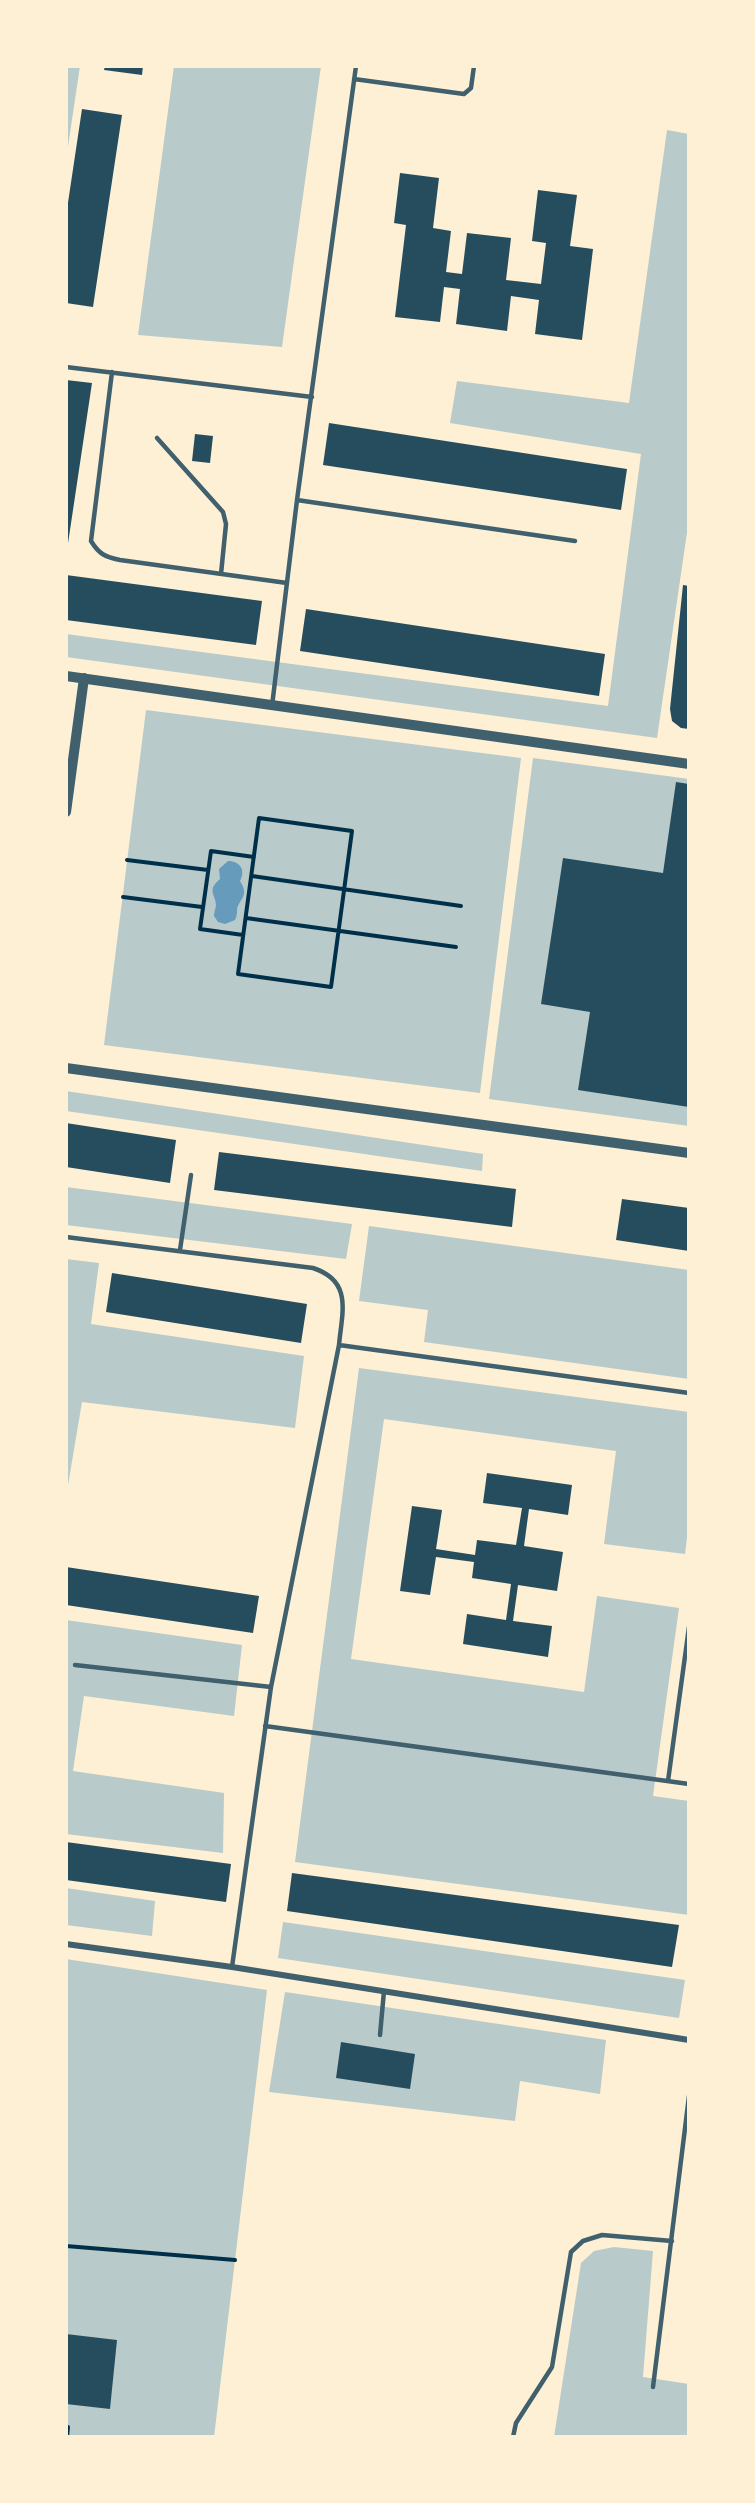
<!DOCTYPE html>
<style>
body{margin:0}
#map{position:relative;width:755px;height:2503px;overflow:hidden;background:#fdf0d5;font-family:"DM Sans",sans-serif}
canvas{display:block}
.frame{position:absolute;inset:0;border:68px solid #fdf0d5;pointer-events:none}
</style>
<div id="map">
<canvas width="755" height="2503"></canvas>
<div class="frame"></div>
</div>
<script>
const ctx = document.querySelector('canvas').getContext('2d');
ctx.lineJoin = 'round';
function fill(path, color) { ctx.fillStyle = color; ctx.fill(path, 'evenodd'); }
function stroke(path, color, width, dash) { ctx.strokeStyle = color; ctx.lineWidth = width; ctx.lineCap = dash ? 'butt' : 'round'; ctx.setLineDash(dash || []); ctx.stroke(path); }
fill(new Path2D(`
 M66 66H80L66 160Z
 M174 66H321L282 347 138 335Z
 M667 130 689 134V519L657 738 66 657V634L608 706 641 454 450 423 457 381 629 403Z
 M146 710 521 758 480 1093 104 1045Z
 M533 758 689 779V1126L489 1099Z
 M66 1091 483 1154 482 1171 66 1111Z
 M66 1187 352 1224 346 1259 66 1225Z
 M369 1226 689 1270V1379L424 1342 428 1310 359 1301Z
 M66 1259 99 1263 91 1324 304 1356 295 1428 82 1402 66 1497Z
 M359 1368 689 1412V1521L685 1554 604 1544 616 1451 384 1419 351 1659 584 1692 597 1596 679 1608 653 1796 689 1801V1915L295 1862Z
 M66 1620 242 1645 234 1716 84 1696 73 1771 224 1793 223 1853 66 1834Z
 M66 1888 155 1901 152 1936 66 1925Z
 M283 1922 685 1980 679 2018 278 1958Z
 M66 1959 267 1990 214 2437H66Z
 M285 1992 606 2040 600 2094 520 2081 515 2121 269 2092Z
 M614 2247 653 2251 643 2377 689 2384V2437H554L581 2263 594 2251Z`), '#b9caca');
fill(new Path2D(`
 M228 861C240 861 246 870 240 881 250 897 239 898 237 910 237 913 237 916 235 920L225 924 218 922 214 916C214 913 215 910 216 906 216 894 206 891 220 879L219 869Z`), '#669bbc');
fill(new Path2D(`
 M105 66H143L142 75 104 70Z
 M82 109 122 115 93 307 66 303V216Z
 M400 173 439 178 433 228 451 231 446 272 462 274 467 233 511 238 506 280 541 284 546 243 532 241 538 190 577 195 570 246 593 249 582 340 535 334 539 300 511 296 507 331 456 324 460 289 444 287 440 322 395 317 406 225 394 223Z
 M66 380 92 383 67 550H66Z
 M329 423 627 469 621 510 323 465Z
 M195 434 213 436 210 463 192 461Z
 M66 575 262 601 256 645 66 620Z
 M683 585 689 586V729L681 728 672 721 670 709Z
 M306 609 605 654 599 696 300 651Z
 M676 782 689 784V1107L578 1090 590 1012 541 1004 563 858 663 873Z
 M66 1123 176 1140 170 1183 66 1167Z
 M219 1152 516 1189 512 1227 214 1190Z
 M622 1199 689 1208V1251L616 1240Z
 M112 1273 307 1304 301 1343 106 1312Z
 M487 1473 572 1485 568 1515 529 1509 524 1546 563 1552 557 1591 518 1585 513 1621 552 1626 548 1657 463 1644 467 1614 506 1620 511 1584 472 1578 474 1562 436 1557 430 1595 400 1591 412 1506 442 1510 436 1549 475 1555 477 1540 516 1545 522 1508 483 1503Z
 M66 1567 259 1596 253 1633 66 1605Z
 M66 1842 231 1864 226 1902 66 1880Z
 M292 1873 679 1925 672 1967 287 1911Z
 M341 2042 415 2054 410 2089 336 2078Z
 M66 2334 117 2340 110 2409 66 2404Z`), '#264d5e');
stroke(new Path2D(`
 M259 818 352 831 331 987 238 974Z
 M127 860 208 870
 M252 876 461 906
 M123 897 202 907
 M246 918 456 947
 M243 935 200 929 211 851 254 857
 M66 2246 235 2260
 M67 2437 68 2427`), '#003049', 4);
stroke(new Path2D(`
 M354 79 464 94 471 88 474 66
 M66 367 312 397
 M112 372 91 541C99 554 105 557 120 560L287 583
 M157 438 223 512 226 524 221 574
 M297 500 575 541
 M272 706 297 500 356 66
 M66 1237 313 1268C353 1281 342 1312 339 1345L271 1687 232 1967
 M180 1250 191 1175
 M339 1345 689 1393
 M75 1665 271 1687
 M265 1726 689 1784
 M668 1781 689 1627
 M380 2035 384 1991
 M653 2387 689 2096
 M513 2437 516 2423 552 2367 571 2252 583 2241 602 2235 672 2241`), '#3f606c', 4.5);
stroke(new Path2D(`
 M66 1944 232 1967 689 2040`), '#3f606c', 6);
stroke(new Path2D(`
 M66 676 689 764
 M66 812 84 678
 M66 1068 689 1153`), '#3f606c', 10);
</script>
